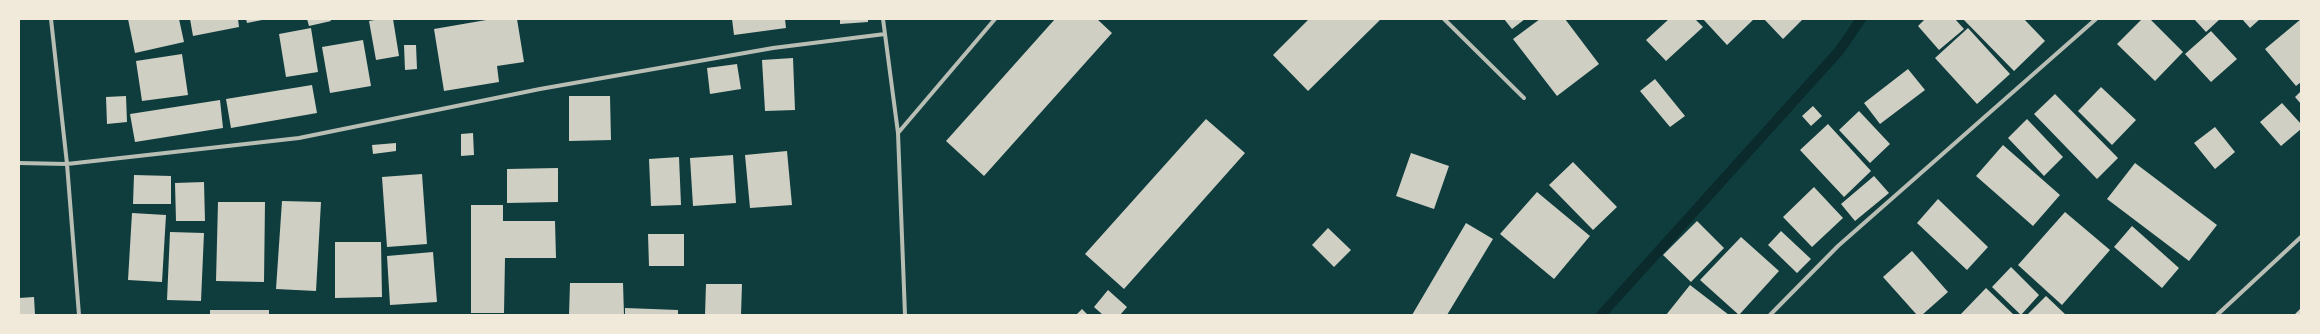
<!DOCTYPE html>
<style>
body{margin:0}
#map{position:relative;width:2320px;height:334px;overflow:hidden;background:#0f3d3e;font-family:"Work Sans",sans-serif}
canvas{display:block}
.frame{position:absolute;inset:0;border:20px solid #f1e9da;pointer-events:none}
</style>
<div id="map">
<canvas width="2320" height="334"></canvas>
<div class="frame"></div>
</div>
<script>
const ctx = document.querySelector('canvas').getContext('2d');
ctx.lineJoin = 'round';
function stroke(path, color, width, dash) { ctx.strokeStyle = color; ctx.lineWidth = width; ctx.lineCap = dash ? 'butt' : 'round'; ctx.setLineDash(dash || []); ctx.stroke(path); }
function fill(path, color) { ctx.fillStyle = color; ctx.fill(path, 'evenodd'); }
stroke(new Path2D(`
 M1601 315 1839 51 1861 19`), '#0a2a2b', 10);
fill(new Path2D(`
 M128 19H179L184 42 135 53Z
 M190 19H238L239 27 193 36Z
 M246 19H262V20L247 23Z
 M307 19H330L331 21 309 26Z
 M380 19H393L399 56 376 60 369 21Z
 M492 19H517L524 62 497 66 499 82 444 91 434 29Z
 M732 19H785L786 28 734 35Z
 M840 19H868V22L840 24Z
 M1055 19H1097L1112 33 984 176 946 141Z
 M1309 19H1381L1308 91 1273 55Z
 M1504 19H1525L1512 29Z
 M1540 19H1565L1599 64 1557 96 1513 39Z
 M1669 19H1695L1703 27 1666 61 1646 40Z
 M1703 19H1754L1727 45Z
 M1764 19H1803L1783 39Z
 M1925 19H1955L1964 29 1939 50 1918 26Z
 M1963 19H2024L2045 41 2014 71Z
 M2142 19H2150L2183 52 2155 81 2117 44Z
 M2194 19H2220L2206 32Z
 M2242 19H2260L2250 28Z
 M2301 19V82L2296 86 2265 49Z
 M311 28 318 72 286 77 279 34Z
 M1968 28 2010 74 1977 104 1935 58Z
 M2211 31 2237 59 2211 82 2185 54Z
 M363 40 371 86 330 93 322 47Z
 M404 45H416L417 69 405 70Z
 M182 54 188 95 142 101 136 61Z
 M793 58 795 110 765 111 762 60Z
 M737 64 741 89 710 94 707 68Z
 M1908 69 1925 90 1880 124 1864 103Z
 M1655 79 1685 116 1670 127 1640 91Z
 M312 85 317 113 231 128 226 99Z
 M2101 87 2136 120 2112 145 2078 111Z
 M2301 91V104L2295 97Z
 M2055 94 2118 158 2097 179 2034 114Z
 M126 96 127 122 107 124 106 97Z
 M569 96H610L611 140 569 141Z
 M220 100 223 128 135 142 130 114Z
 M2282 103 2301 124V129L2281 146 2260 122Z
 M1813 106 1822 116 1811 126 1802 116Z
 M1859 111 1890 144 1870 163 1839 130Z
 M1206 119 1245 153 1124 289 1085 254Z
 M2027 119 2063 157 2044 176 2008 138Z
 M1828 124 1871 171 1844 197 1800 150Z
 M2215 127 2235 152 2215 169 2194 143Z
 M473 133 474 155 461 156V134Z
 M396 143V151L373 154 372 145Z
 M2003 145 2060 195 2033 226 1976 176Z
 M787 151 792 205 750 208 745 155Z
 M1411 153 1449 166 1434 209 1396 196Z
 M733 155 736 203 693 206 690 158Z
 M679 157 681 205 651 206 649 159Z
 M1573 162 1617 207 1593 230 1549 185Z
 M2135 163 2217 225 2189 261 2107 199Z
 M558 168V202L507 203V169Z
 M422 174 427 244 387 247 382 177Z
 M134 175 171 176V204H133Z
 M1874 176 1889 193 1855 221 1841 204Z
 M204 182 205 221H176L175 183Z
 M1814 187 1843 218 1812 247 1783 217Z
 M1537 192 1590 236 1554 279 1500 234Z
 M1938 199 1988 247 1967 270 1917 223Z
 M282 201 321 202 316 291 276 289Z
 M218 202H265L264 282 216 281Z
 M471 205H503V221H555L556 258H505L504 313H471Z
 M2065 212 2110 250 2062 305 2018 265Z
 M132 213 166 215 162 282 128 280Z
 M1697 221 1724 248 1691 282 1663 255Z
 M1466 223 1493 239 1447 315H1412Z
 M2132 226 2179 268 2162 288 2114 247Z
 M1328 228 1351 250 1334 267 1312 245Z
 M1781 231 1811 259 1797 273 1768 245Z
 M170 232 204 233 201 301 167 300Z
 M648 234H684V266H649Z
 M1741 237 1779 271 1739 315 1700 280Z
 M335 242H381L382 297 335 298Z
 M1912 251 1948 292 1922 315H1917L1883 277Z
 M433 252 437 302 390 305 387 256Z
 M2011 267 2039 295 2021 315 1992 287Z
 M570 283H623L624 315H569Z
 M706 284H742L741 315H705Z
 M1690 285 1729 315H1666Z
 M1986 288 2014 315H1960Z
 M1108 290 1127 307 1120 315H1103L1094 307Z
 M2046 296 2066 315H2027Z
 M34 297 35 315H19V298Z
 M625 308 678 310V315H625Z
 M2301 308V315H2294Z
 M1082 309 1088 315H1076Z
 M210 310H269V315H210Z`), '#cfcfc3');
stroke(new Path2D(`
 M51 19 67 164 79 315
 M883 19 898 133 905 315
 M1444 19 1524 98
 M898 133 995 19
 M19 163 67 164 299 138 540 89 773 48 885 34
 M1770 315 1838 246 2096 19
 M2217 315 2301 237`), '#b8beb3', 4);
</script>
